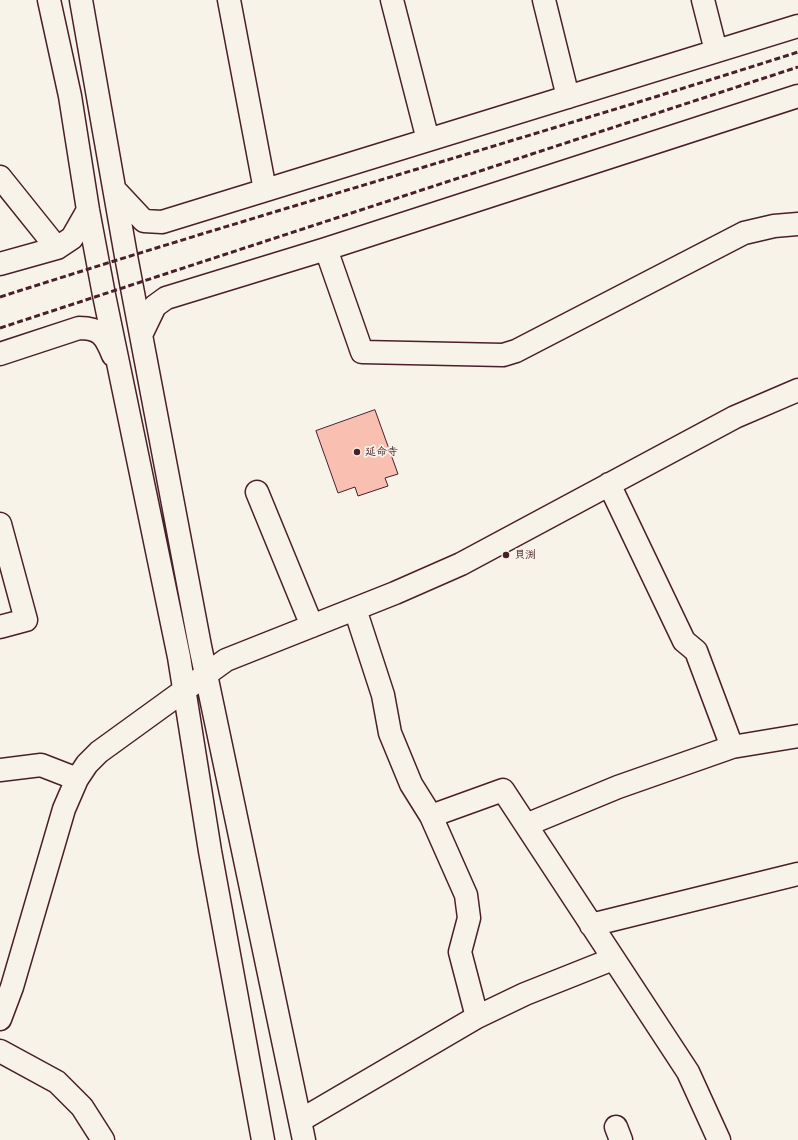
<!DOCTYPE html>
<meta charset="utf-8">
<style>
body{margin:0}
canvas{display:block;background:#f7f3e8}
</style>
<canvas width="798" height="1140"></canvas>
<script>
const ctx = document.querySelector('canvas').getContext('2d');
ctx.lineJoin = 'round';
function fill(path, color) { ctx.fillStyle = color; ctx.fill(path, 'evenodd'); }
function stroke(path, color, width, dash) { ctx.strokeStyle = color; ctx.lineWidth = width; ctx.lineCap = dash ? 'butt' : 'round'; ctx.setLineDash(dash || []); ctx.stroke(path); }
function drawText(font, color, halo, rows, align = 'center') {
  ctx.font = font + ' "Playpen Sans","Klee One",sans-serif'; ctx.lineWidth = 3.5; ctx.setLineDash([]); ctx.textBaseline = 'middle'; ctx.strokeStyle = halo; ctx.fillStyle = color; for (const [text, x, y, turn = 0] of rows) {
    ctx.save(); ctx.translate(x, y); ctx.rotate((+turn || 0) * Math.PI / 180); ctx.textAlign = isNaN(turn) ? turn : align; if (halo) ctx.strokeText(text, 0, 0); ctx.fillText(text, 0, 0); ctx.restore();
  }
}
const building = new Path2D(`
 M375 410 398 474 385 478 388 486 358 496 355 487 338 493 316 431Z`);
fill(building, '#f9bfb0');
stroke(building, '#4a1f2b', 1);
const minor = new Path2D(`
 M49 0 70 96 88 210 104 295 179 657 210 851 263 1140
 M81 0 126 256 200 646 304 1140
 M229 0 265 190
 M392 0 428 140
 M544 0 568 97
 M703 0 716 51
 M0 177 57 248
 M115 190 144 221 162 222 798 26
 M326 249 362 352 503 355 516 351 744 233 774 226 798 224
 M0 264 57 248 72 238 88 210
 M141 335 155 306 166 298 326 249 798 96
 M0 354 79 328C100 328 105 335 113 355
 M609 484 684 641 696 651 732 747
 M257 492 312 626
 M0 524 26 620 0 627
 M355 609 383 695 390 733 411 784 431 816 466 895 469 918 460 952 477 1017
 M0 770 41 765 77 779
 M431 816 503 790 688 1072 719 1140
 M526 825 618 787 732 747 798 736
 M591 925 798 874
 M0 1019 12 987 64 809 77 779 87 764 99 752 226 660 395 593 461 564 735 417 798 390
 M0 1051 57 1082 82 1107 103 1140
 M301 1120 477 1017 525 994 613 959
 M616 1127 621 1140`);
stroke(minor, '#4a1f2b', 25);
stroke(minor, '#f7f3e8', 22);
stroke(new Path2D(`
 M0 297C265 212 533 137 798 52
 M0 328 798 67`), '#4a1f2b', 3, [6, 3]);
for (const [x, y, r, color] of [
 [357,452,4,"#4a1f2b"],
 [506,555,4,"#4a1f2b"]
]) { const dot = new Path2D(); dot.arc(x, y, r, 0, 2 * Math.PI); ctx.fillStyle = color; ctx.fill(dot); stroke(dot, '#f7f3e8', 1.5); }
drawText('bold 11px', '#4a1f2b', '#f7f3e8', [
 ["延命寺",365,452],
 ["貝渕",514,555]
], 'left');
</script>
